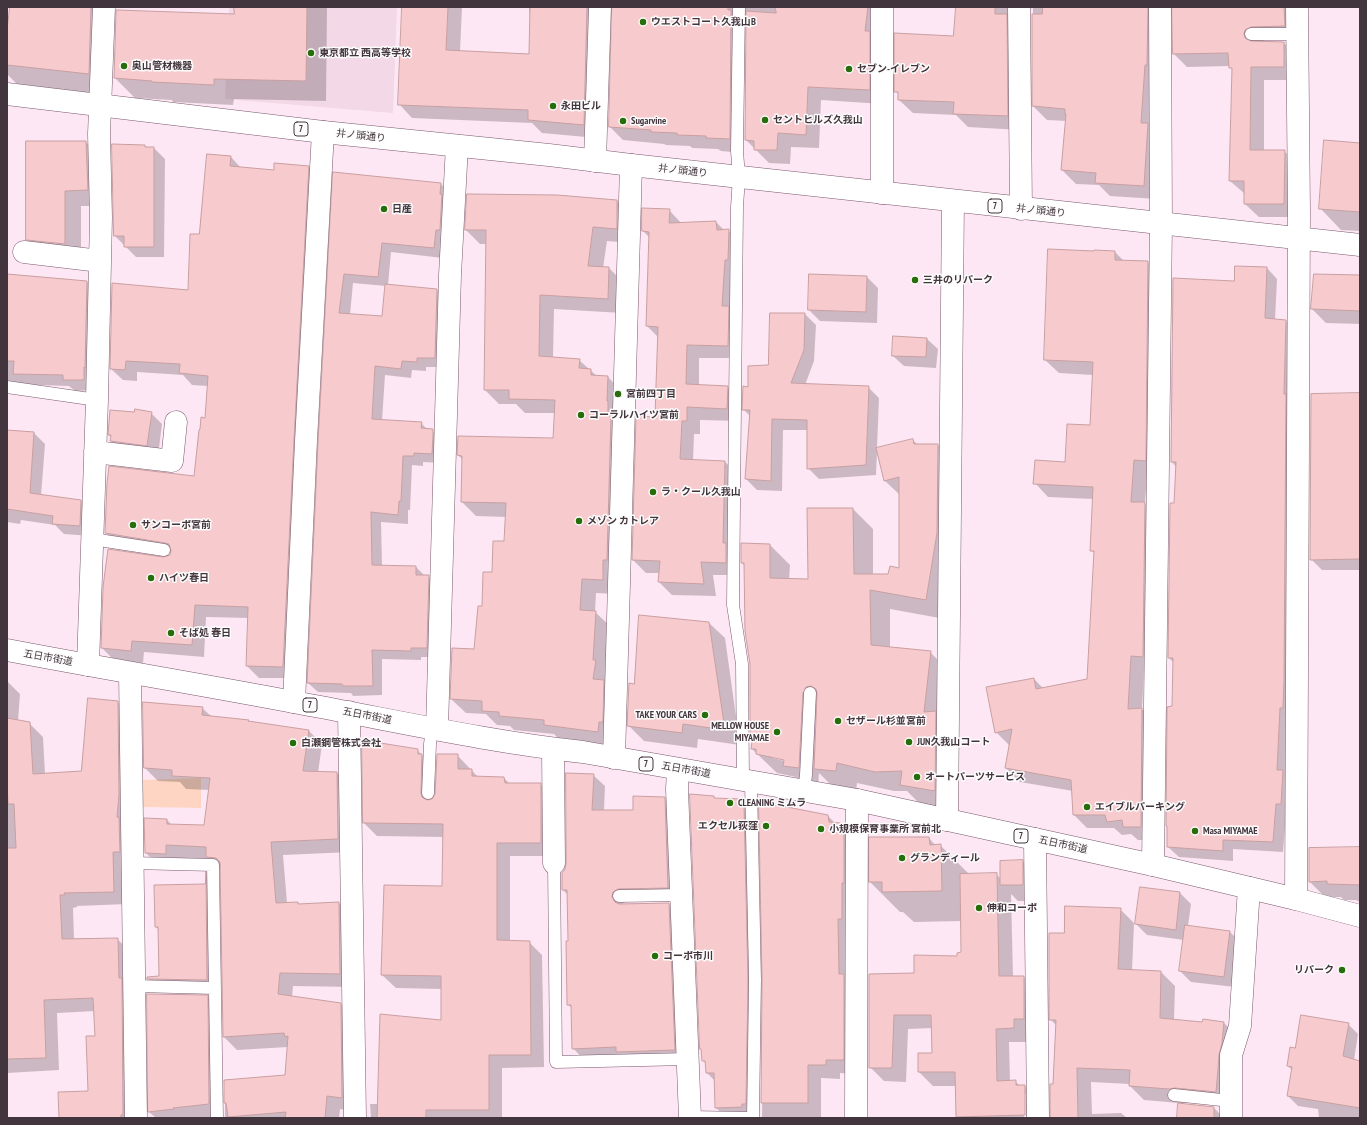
<!DOCTYPE html>
<meta charset="utf-8">
<style>
body{margin:0}
#map{position:relative;width:1367px;height:1125px;overflow:hidden;background:#fee7f4;font-family:"PT Sans Narrow",sans-serif}
canvas{display:block}
.frame{position:absolute;inset:0;border:8px solid #43353d;pointer-events:none}
</style>
<div id="map">
<canvas width="1367" height="1125"></canvas>
<div class="frame"></div>
</div>
<script>
const ctx = document.querySelector('canvas').getContext('2d');
ctx.lineJoin = 'round';
function fill(path, color) { ctx.fillStyle = color; ctx.fill(path, 'evenodd'); }
function stroke(path, color, width, dash) { ctx.strokeStyle = color; ctx.lineWidth = width; ctx.lineCap = dash ? 'butt' : 'round'; ctx.setLineDash(dash || []); ctx.stroke(path); }
function drawText(font, color, halo, rows, align = 'center') {
  ctx.font = font + ' "PT Sans Narrow","Noto Sans JP",sans-serif'; ctx.lineWidth = 3; ctx.setLineDash([]); ctx.textBaseline = 'middle'; ctx.strokeStyle = halo; ctx.fillStyle = color; for (const [text, x, y, turn = 0] of rows) {
    ctx.save(); ctx.translate(x, y); ctx.rotate((+turn || 0) * Math.PI / 180); ctx.textAlign = isNaN(turn) ? turn : align; if (halo) ctx.strokeText(text, 0, 0); ctx.fillText(text, 0, 0); ctx.restore();
  }
}
fill(new Path2D(`
 M229 7H397L393 113 225 99Z`), '#f3d8e7');
fill(new Path2D(`
 M201 778V808L143 807 142 780Z`), '#fed5c3');
fill(new Path2D(`
 M11 7H111L110 95 18 85 7 74V31Z
 M235 7H327L326 101 234 99 233 105 173 102 172 100 135 98 115 78 235 15Z
 M403 7H462L460 52 530 55V14L529 12V7H883V104L821 100 819 148 791 147 790 164 769 163 746 140 747 16 745 21 743 153 721 151 718 149 692 148 690 146 666 145 664 144 623 140 610 127 613 8 608 10 597 138 542 133 532 123 412 118 399 104Z
 M957 7H1288L1298 40H1265L1260 42H1283L1297 56 1298 80H1264V151H1284L1298 165V217H1259L1245 204V194L1230 181 1233 70 1230 66 1187 67 1174 54 1173 8 1167 10 1157 199 1110 196 1099 185 1076 184 1062 170 1067 121 1047 120 1033 106V8L1027 9 1021 130 968 127 956 115 913 113 899 100V95L896 91 954 38Z
 M86 142 102 158 104 206H81V260L43 255 27 239Z
 M1360 144V231L1341 230 1320 208Z
 M145 146 147 148H154L165 159 164 257H136L115 236Z
 M231 157 241 168 275 171 308 167 320 178 295 678H259L247 666 249 618 206 617 204 657 144 652 143 663 114 660 102 648 163 558 170 556 172 553 118 544 106 533 195 477 206 419 208 386 192 385 183 375 137 372V381L123 380 111 369 189 291 200 235Z
 M334 173 441 184 450 194 443 258 391 252 388 285 437 290 446 299 444 367H426V371L412 370 411 378 385 375 382 421 421 423 428 430H432L442 440V463L423 462V466L412 465 410 510H408V524L381 522 382 566 416 567 425 576H428L438 585 436 657H421V660L382 659V695L353 696 351 693 318 692 308 683ZM353 283 386 286 383 317 350 315Z
 M557 196 617 201 631 216V243L607 241 603 268H609L623 282 622 313 554 309 553 358 579 360 598 377H608L622 392 616 594 596 593 595 612 610 626 612 745 559 739 554 734 514 730 510 726 497 725 486 714 466 713 451 699 475 650 483 608 493 573 505 542 507 517 476 516 462 502 463 460 458 455 554 439 555 413H525L516 404H499L485 390 486 244H480L466 230Z
 M669 210 682 224 716 222 724 230H728L741 243 740 358H699V386L727 387 740 400V421L700 420V434H694L693 461 725 462 738 474V575H713L716 596 672 595 659 582 660 573H646L633 560 637 417 656 418 658 337 647 326 650 238 643 231Z
 M1115 252 1124 261 1148 262 1161 276 1159 474H1147L1145 504 1158 517 1156 670 1144 669 1142 709 1156 723 1154 840H1138L1131 834 1122 835 1114 828H1087L1074 815 1073 791 1020 782 1006 768 1010 746 996 732 1034 679 1044 689 1088 680 1095 554 1091 550 1093 499 1048 497 1035 483 1066 463 1091 426 1093 375 1059 373 1045 360Z
 M1267 268 1277 279 1275 320 1286 321 1296 331 1286 814 1283 852 1233 849V861L1179 857 1168 847 1174 663 1169 658 1176 467 1172 462 1235 282Z
 M7 275 87 282 98 293 94 390 75 391 69 386 7 384Z
 M810 275 867 277 878 288 877 323 820 321 809 310Z
 M1360 276V324L1326 323 1312 309Z
 M805 314 816 325 814 361 805 385 868 387 879 398 877 448 913 440 918 445H938L958 465 945 619 890 609V648L930 652 950 672 954 810 921 805 907 791H894L857 783 856 791 835 789 819 773 818 787 804 786 796 777 777 773 752 749 754 735 751 733 750 664 745 566 742 563 770 545 790 565 789 580H809L808 509H853L873 529V575H889L900 569V495L885 481 877 451 876 475 819 479 808 468V430H783L782 491 757 490 746 479 750 416 743 409 749 388 769 366ZM772 756 789 760V762L772 758Z
 M894 337 927 339 938 349 936 368 904 366 893 356Z
 M1360 394V570H1322L1311 559Z
 M151 413 162 424 158 456 122 452 111 441V437L109 435Z
 M34 433 45 444 41 496 81 500 92 511 91 536 64 534 55 525 21 520 20 524 7 522V434Z
 M709 623 725 638 740 745 698 739 697 748 644 741 628 725 635 685Z
 M7 681 20 694 18 721 29 723 43 737 45 774 82 771 117 702 131 715 127 904 77 906V907L73 908 74 940 117 939 131 952 136 1118H60L89 1092 96 1037 95 1011 57 1013 59 1070 7 1073Z
 M202 708 211 716 248 721 250 723 309 731 322 744 318 773H337L350 786 351 852 283 855 287 903H298L300 905 339 903 352 916 353 987 293 986 292 997 340 1004 354 1018 355 1111 340 1109 339 1118H225V1081L285 1076 288 1047 237 1050 224 1037 221 870 209 859 179 858V866H159L146 853 167 820 172 825 205 826 210 790 186 789 180 782 158 781 145 768Z
 M417 750 435 768 434 798 457 755 479 778H504L510 784H540L554 797V856H510V942H529L542 955 544 1067 502 1068V1118H371L370 1104H379L442 1021V989L396 988 382 975 443 887 444 837 377 836 364 823Z
 M593 775 605 786 604 811H634L664 798 676 809 679 899H630L622 904H669L680 915 686 1061 584 1060 573 1048 572 1008 568 1005 569 942 568 895 563 890 566 869Z
 M713 797 716 799 740 800 749 809 754 1118 725 1116 716 1108 715 1081 707 1073 706 1064 703 1060 702 1050 701 1049Z
 M828 816 836 824H840L858 842 857 1074 840 1073V1079L821 1078V1117H841L842 1118H762L764 980Z
 M929 838 936 846 940 845 969 874H996L1001 879 1022 861 1039 878V901H1018L1011 894 1013 977H1024L1038 991 1028 1042H1009L1010 1081H1015L1020 1086H1025L1039 1100V1118H1026V1094H1024V1118H957L956 1086H933L919 1072V1054H933V1028L908 1029 906 1082 884 1081 870 1067V975L915 974 958 957 962 953V921L914 922 903 912H900L870 882Z
 M1360 848V902L1356 900H1344L1341 897H1325L1310 882Z
 M206 875 216 884 218 991 158 989 148 978 160 977 159 930 156 927 206 885Z
 M1141 888 1180 893 1191 904 1188 926 1230 932 1240 942 1235 987 1191 982 1180 971 1184 940 1147 935 1136 924Z
 M1120 909 1134 923 1132 971 1161 972 1175 986 1174 1020 1203 1023 1223 1022 1238 1037 1229 1105 1189 1101 1181 1104 1214 1108 1224 1118H1178L1179 1103 1144 1100 1130 1086V1084L1091 1082 1092 1114 1121 1113 1127 1118H1051L1056 1025 1050 1019 1065 934Z
 M207 996 220 1010 222 1118H156L149 1112Z
 M1348 1024 1358 1034 1354 1060 1360 1062V1118H1319L1318 1109 1298 1106 1288 1096 1292 1070 1288 1066 1296 1049Z`), '#0003');
const building = new Path2D(`
 M10 7H88L91 8 89 74 7 65V31Z
 M234 7H307L306 81 214 79V85L152 82V81L114 78 116 10 234 14Z
 M402 7H448L446 50 529 54 530 7H587L584 125 528 120V110L398 105Z
 M612 7H728V10H731L730 139 706 138V136L677 135V133L651 132V130L609 127Z
 M775 7H868L865 31H870V90L808 87 806 135 778 133 777 150H754V141L745 140 746 11 776 13Z
 M956 7H995V14H1007L1008 116 953 114 954 102 898 100V92H894V33L953 36Z
 M1043 7H1148L1147 65H1145L1141 123H1148L1144 186 1095 183 1096 173 1061 170 1066 114H1065V109L1032 106V14H1042Z
 M1172 7H1284L1285 26 1251 27 1245 30 1244 34 1245 38 1251 41 1284 42V67H1251L1250 150H1285L1284 204H1244V181H1229L1232 68H1229L1228 53 1173 54Z
 M1324 140 1360 143V212L1319 209Z
 M26 141H86L88 190 65 191V244L26 240Z
 M112 144 145 145V147H154V247H124V236H114Z
 M207 154 231 156 230 166 274 170V163L309 166 294 440 283 667 246 666 248 607 195 605 192 645 132 641 131 651 101 648 103 587 108 549 163 557 170 555 171 551 169 544 165 543 105 533 107 483 109 466 194 476 199 430 200 429 201 417 205 418 208 376 179 373 180 364 126 361 125 370 110 369 112 283 188 290 190 234H199Z
 M333 172 441 183 440 194H442L440 230H436L434 248 382 243 378 277 344 274 339 313 382 316 385 284 437 289 435 358H417V362L402 361 401 369 375 366 372 419 422 422 421 428 433 429V436L432 454 414 453V456H403L401 501H399L398 515 371 512 372 565 416 566V575H429L427 648H411V651L372 650 373 686H343L342 684 307 683 318 442Z
 M467 194 557 195 617 200V229L593 227 588 266 609 267 608 299 540 295 539 356 580 359 579 368 591 369V375L608 376 607 401H608V416H611L607 560H603V580L582 579 580 610 596 611 593 660H596L593 679 604 680 603 722H599L598 732 544 725V720L499 716V712L482 711V701L450 699 452 648 474 649 478 606H482L483 572H492L493 541H504L506 503 461 502 462 456 457 455 458 436 553 438 555 400 509 399V390H484L486 230H465Z
 M642 208 670 209 669 223 716 221 717 230 729 229 728 260H725L722 306H729L728 346 687 345 686 384 728 386 727 409 687 407V421H682L680 459 725 461 723 543H726V563L701 562 704 584 658 582 660 561 632 560 636 416 655 417 656 385 658 327 646 326 649 232 642 231Z
 M1048 249 1094 251V250L1115 251V260L1148 261 1146 461 1134 460 1131 502H1145L1143 657 1131 656 1128 709 1142 708 1141 827H1123L1122 820 1107 822 1105 815H1073L1071 780 1005 768 1012 729 995 733 986 687 1034 678 1036 689 1087 679 1094 551H1090L1093 487 1033 484 1035 460 1065 462 1067 424 1090 425 1093 362 1044 360Z
 M1235 266 1267 267 1265 318 1286 320 1284 394H1286L1284 680 1283 708H1280L1277 770H1283L1281 804H1276L1273 842 1223 840V851L1167 847V826H1166L1167 707 1172 706 1173 658H1168L1170 503H1174L1176 462H1171L1173 278 1234 281Z
 M7 274 87 281 85 368 84 367V380H63V375L13 374 14 361H7Z
 M809 274 867 276 866 312 808 310Z
 M1314 274 1360 275V311L1311 309Z
 M770 313H805L804 350 791 383 869 386 866 465 807 469V420L772 419 771 481 745 479 750 410H742L743 386 748 387V366L768 365Z
 M893 336 927 338 926 357 892 356Z
 M1360 393V559L1310 560 1311 394Z
 M135 409 152 412 147 446 110 441 111 435H108L110 410 134 412Z
 M7 430 34 432 30 493 81 500 80 526 52 524 53 516 7 509Z
 M913 439 914 444H938L937 533 926 600 870 590 871 645 931 651 924 712 936 711 935 791 900 785 902 771 875 772 837 763 836 771 814 769 817 693 816 689 811 686 806 687 803 693 799 768 783 766 784 760 756 754V749H751L753 734 750 733V664L745 631 744 563H741V543L770 544V578L808 579 807 508H853L854 574H888L890 566 899 568V477L884 481 876 448Z
 M639 615 709 622 725 730 683 724 682 733 627 726 629 683 634 684Z
 M88 698 118 701 119 795 117 817H119L120 852H113L114 892 64 893 65 895H60L62 939 118 938 119 978H122L123 1114 121 1115V1118H59L58 1092 88 1091 86 1036H95L93 998 44 1000 46 1058 7 1059V848H16L14 804H8L7 781V718L30 722 33 774 81 771Z
 M143 702 203 707 202 715 249 720 248 721 309 730 303 771 337 772 338 839 271 842 276 903 298 902V904L339 902 340 974 280 973 278 994 341 1003 342 1098 327 1096 325 1118H285L286 1112 228 1117 226 1103H224V1080L285 1075 288 1036 285 1037 284 1033 223 1037 220 862 216 858 206 857V847L166 845V854L145 853 144 818 167 819V824L204 825 210 778 172 776V770L144 768Z
 M362 740 418 749V754H422L421 793 422 797 427 800 432 799 435 794 437 754H458V769H472V776L504 777 505 783H541V843H497V940L530 941 531 1055H489V1110H426V1118H377L380 1014 441 1020V976L381 975 384 885 442 886 443 824 363 823Z
 M566 773 594 774 592 810H633V796L665 797 668 888 618 889 613 892 612 897 615 902 619 904 669 903 675 1050 616 1052V1047L572 1049 571 1005H567L566 941H568L567 890H562V873L565 869 566 863Z
 M690 794 714 796V798L741 799V803H744L748 980 746 1104H742V1107L715 1108 714 1073H706L705 1061H702L701 1049H700Z
 M759 804 782 806 828 815 829 822 841 823 844 827V883H842V919H838L839 974H844V1060H826V1065H808V1103H761L762 980Z
 M869 837H929L930 845 941 844 942 891 882 892V882H869Z
 M1360 847V885L1327 884V881L1309 882V848Z
 M1023 860V885H1000V861Z
 M206 872 207 980 147 979V977L159 976 158 927H155L154 885 205 884Z
 M997 873 999 976H1024V1019H1014V1028L996 1029 997 1081 1016 1080V1085H1025V1115L956 1117 955 1072H918V1053H932L931 1015H894L892 1068H869V974L914 973V955L957 956V953L961 952 960 874Z
 M1140 887 1180 892 1176 930 1135 924Z
 M1065 906 1121 908 1118 969 1161 971 1160 1018 1202 1022 1203 1019 1224 1022 1222 1043 1219 1055 1218 1069 1216 1092 1175 1088 1169 1089 1129 1086 1130 1070 1077 1068 1078 1118H1050V1084H1053L1056 1020H1049V933H1064Z
 M1185 925 1230 931 1224 977 1179 971Z
 M147 994 208 995 209 1104 173 1108 174 1109 148 1112Z
 M1301 1015 1349 1023 1343 1056 1360 1061V1108L1287 1096 1292 1067 1287 1066 1290 1047 1295 1048Z
 M1178 1103 1214 1107V1118H1177Z`);
fill(building, '#f7cbce');
stroke(building, '#c89fa1', 1);
const service = new Path2D(`
 M739 7 737 151 739 177 737 207 733 605 742 664 743 780
 M1251 34H1297
 M7 387 97 400
 M92 539 164 550
 M751 782 755 980 753 1118
 M804 791 806 775 810 693
 M428 793 430 744 432 728
 M132 863 213 865 217 1118
 M554 863 556 1062 688 1059
 M619 896 681 895
 M135 986 215 988
 M1174 1095 1231 1101
 M690 1117 749 1118`);
const minor = new Path2D(`
 M882 7V193
 M1019 7 1021 209
 M595 161 600 7
 M24 252 100 261
 M95 452 172 461 176 422
 M88 665 97 400 101 217 99 134 104 7
 M130 673 136 1118
 M294 702 306 441 323 132
 M349 712 355 1118
 M437 729 450 275 457 146
 M553 749 554 863
 M614 758 631 165
 M678 770 677 789 690 1118
 M947 820 953 201
 M1035 839 1038 1118
 M1153 865 1161 223 1160 7
 M1296 899 1299 213 1297 7
 M856 1118 857 800
 M1231 1118V1055L1240 1026 1249 888`);
const primary = new Path2D(`
 M7 94 323 132 549 155 631 165 1360 245
 M7 650C106 669 205 685 304 704 397 721 490 742 583 752L857 800 1153 865 1296 899 1360 916`);
stroke(service, '#79596c', 13);
stroke(minor, '#79596c', 23);
stroke(primary, '#79596c', 23);
stroke(service, '#fff', 12);
stroke(minor, '#fff', 22);
stroke(primary, '#fff', 22);
for (const [x, y, r, color] of [
 [643,22,4,"#276e0b"],
 [311,53,4,"#276e0b"],
 [124,66,4,"#276e0b"],
 [849,69,4,"#276e0b"],
 [553,106,4,"#276e0b"],
 [765,120,4,"#276e0b"],
 [623,121,4,"#276e0b"],
 [384,209,4,"#276e0b"],
 [915,280,4,"#276e0b"],
 [618,394,4,"#276e0b"],
 [581,415,4,"#276e0b"],
 [653,492,4,"#276e0b"],
 [579,521,4,"#276e0b"],
 [133,525,4,"#276e0b"],
 [151,578,4,"#276e0b"],
 [171,633,4,"#276e0b"],
 [705,715,4,"#276e0b"],
 [838,721,4,"#276e0b"],
 [777,732,4,"#276e0b"],
 [909,742,4,"#276e0b"],
 [293,743,4,"#276e0b"],
 [917,777,4,"#276e0b"],
 [730,803,4,"#276e0b"],
 [1087,807,4,"#276e0b"],
 [766,826,4,"#276e0b"],
 [821,829,4,"#276e0b"],
 [1195,831,4,"#276e0b"],
 [902,858,4,"#276e0b"],
 [979,908,4,"#276e0b"],
 [655,956,4,"#276e0b"],
 [1342,970,4,"#276e0b"]
]) { const dot = new Path2D(); dot.arc(x, y, r, 0, 2 * Math.PI); ctx.fillStyle = color; ctx.fill(dot); stroke(dot, '#fcfcfc', 1.5); }
for (const [x, y, w] of [
 [301,129,14],
 [995,206,14],
 [310,705,14],
 [646,764,14],
 [1021,836,14]
]) { const box = new Path2D(); box.roundRect(x - w / 2, y - 7, w, 14, 3); ctx.fillStyle = '#fcfcfc'; ctx.fill(box); stroke(box, '#43353d', 1); }
drawText('bold 9px', '#43353d', null, [
 ["7",301,129],
 ["7",995,206],
 ["7",310,705],
 ["7",646,764],
 ["7",1021,836]
]);
drawText('bold 10px', '#43353d', '#fcfcfc', [
 ["ウエストコート久我山B",651,22],
 ["東京都立 西高等学校",319,53],
 ["奥山管材機器",132,66],
 ["セブン-イレブン",857,69],
 ["永田ビル",561,106],
 ["セントヒルズ久我山",773,120],
 ["Sugarvine",631,121],
 ["日産",392,209],
 ["三井のリパーク",923,280],
 ["宮前四丁目",626,394],
 ["コーラルハイツ宮前",589,415],
 ["ラ・クール久我山",661,492],
 ["メゾン カトレア",587,521],
 ["サンコーポ宮前",141,525],
 ["ハイツ春日",159,578],
 ["そば処 春日",179,633],
 ["TAKE YOUR CARS",697,715,"right"],
 ["セザール杉並宮前",846,721],
 ["MELLOW HOUSE",769,726,"right"],
 ["MIYAMAE",769,738,"right"],
 ["JUN久我山コート",917,742],
 ["白瀬鋼管株式会社",301,743],
 ["オートパーツサービス",925,777],
 ["CLEANING ミムラ",738,803],
 ["エイブルパーキング",1095,807],
 ["エクセル荻窪",758,826,"right"],
 ["小規模保育事業所 宮前北",829,829],
 ["Masa MIYAMAE",1203,831],
 ["グランディール",910,858],
 ["伸和コーポ",987,908],
 ["コーポ市川",663,956],
 ["リパーク",1334,970,"right"]
], 'left');
drawText('10px', '#43353d', '#fcfcfc', [
 ["井ノ頭通り",361,136,6],
 ["井ノ頭通り",683,171,6],
 ["井ノ頭通り",1041,211,6],
 ["五日市街道",48,658,10],
 ["五日市街道",367,716,11],
 ["五日市街道",686,770,10],
 ["五日市街道",1063,845,12]
]);
</script>
